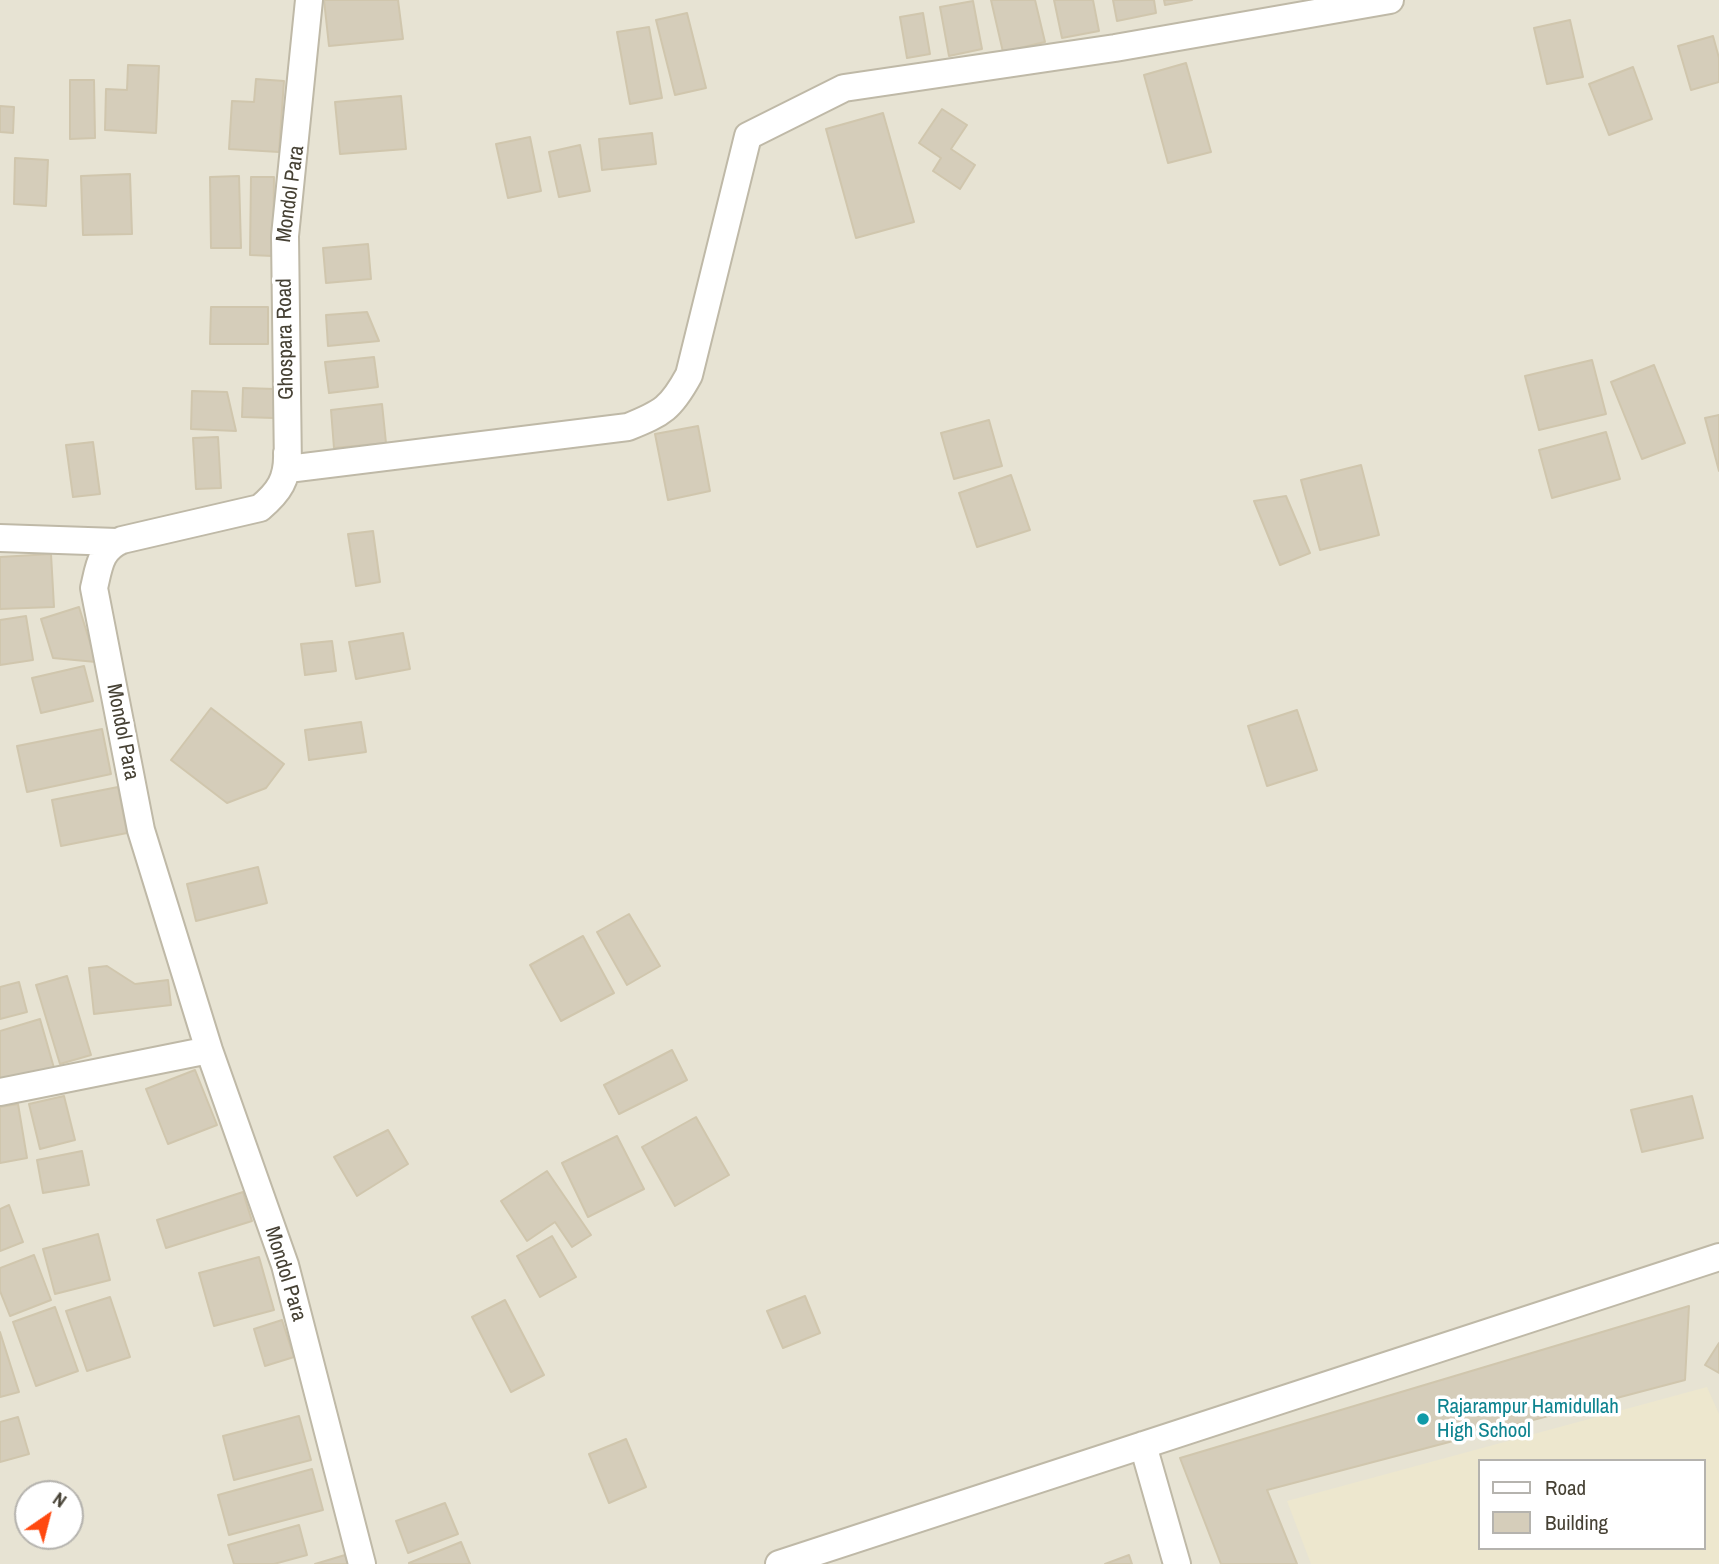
<!DOCTYPE html>
<style>
body{margin:0}
#map{position:relative;width:1719px;height:1564px;overflow:hidden;background:#f3f0e5;font-family:"Archivo Narrow",sans-serif}
canvas{display:block}
.legend{position:absolute;left:1478px;top:1459px;width:228px;height:91px;box-sizing:border-box;background:#fff;border:2px solid #b5b3ae;margin:0;padding:9px 12px;list-style:none;font-size:21px;color:#464134}
.legend li{display:flex;align-items:center;gap:14px;height:35px}
.legend b{width:35px;border:2px solid #b5b3ae}
.north{position:absolute;left:14px;top:1480px;width:70px;height:70px;box-sizing:border-box;background:#fff;border:2px solid #b5b3ae;border-radius:50%;rotate:35deg;font-size:19px;font-weight:700;line-height:28px;text-align:center;color:#464134}
.north::after{content:'';display:block;margin:auto;width:24px;height:32px;background:#ff4910;clip-path:polygon(50% 0,100% 100%,50% 72%,0 100%)}
</style>
<div id="map">
<canvas width="1719" height="1564"></canvas>
<ul class="legend">
<li><b style="height:9px;background:#fff"></b>Road</li>
<li><b style="height:19px;background:#d5cdba"></b>Building</li>
</ul>
<div class="north">N</div>
</div>
<script>
const ctx = document.querySelector('canvas').getContext('2d');
ctx.lineJoin = 'round';
function fill(path, color) { ctx.fillStyle = color; ctx.fill(path, 'evenodd'); }
function stroke(path, color, width, dash) { ctx.strokeStyle = color; ctx.lineWidth = width; ctx.lineCap = dash ? 'butt' : 'round'; ctx.setLineDash(dash || []); ctx.stroke(path); }
function drawText(font, color, halo, rows, align = 'center') {
  ctx.font = font + ' "Archivo Narrow",sans-serif'; ctx.lineWidth = 7; ctx.setLineDash([]); ctx.textBaseline = 'middle'; ctx.strokeStyle = halo; ctx.fillStyle = color; for (const [text, x, y, turn = 0] of rows) {
    ctx.save(); ctx.translate(x, y); ctx.rotate((+turn || 0) * Math.PI / 180); ctx.textAlign = isNaN(turn) ? turn : align; if (halo) ctx.strokeText(text, 0, 0); ctx.fillText(text, 0, 0); ctx.restore();
  }
}
fill(new Path2D(`
 M0 0H1719V1564H0ZM1479 1461H1703V1548H1479ZM28 1494H70V1536H28Z`), '#e7e3d3');
fill(new Path2D(`
 M1707 1387 1719 1414V1564H1311L1287 1501ZM1479 1461H1703V1548H1479Z`), '#ede7ce');
const building = new Path2D(`
 M324 0H398L403 39 329 46Z
 M991 0H1035L1045 42 1003 52Z
 M1054 0H1093L1099 31 1062 38Z
 M1113 0H1154L1156 13 1117 21Z
 M1164 0H1192L1165 5Z
 M973 1 982 49 949 56 940 7Z
 M687 13 706 88 675 95 656 20Z
 M923 13 930 54 907 58 900 17Z
 M1570 20 1583 77 1547 84 1534 28Z
 M649 27 662 98 630 104 617 32Z
 M1713 36 1719 58V82L1691 90 1678 46Z
 M1186 63 1211 152 1168 163 1144 75Z
 M128 65 159 66 156 133 105 130 106 89 127 90Z
 M1633 67 1652 119 1609 135 1589 84Z
 M256 79 284 81 279 152 229 149 232 101 254 102Z
 M70 80H94L95 138 70 139Z
 M401 96 406 149 340 154 335 102Z
 M0 106 14 107 13 133 0 132Z
 M942 109 967 125 951 149 975 165 960 189 933 171 941 158 919 143Z
 M883 113 914 222 856 238 826 129Z
 M652 133 656 164 602 170 599 139Z
 M530 137 541 191 508 198 496 144Z
 M580 145 590 191 559 197 549 152Z
 M15 158 48 160 46 206 14 204Z
 M130 174 132 234 83 235 81 176Z
 M239 176 241 248H211L210 177Z
 M251 177H274L273 256 250 255Z
 M368 244 371 279 326 283 323 248Z
 M211 307H268V344H210Z
 M367 312 379 341 328 346 326 315Z
 M374 357 378 387 329 393 325 362Z
 M1592 360 1606 414 1539 430 1525 376Z
 M1654 365 1685 443 1642 459 1611 382Z
 M243 388 275 389 274 418 242 417Z
 M192 391 227 392 236 431 191 429Z
 M382 404 386 443 334 448 331 410Z
 M1719 415V471L1705 418Z
 M989 420 1002 466 954 479 941 433Z
 M698 426 710 491 668 500 655 434Z
 M1606 432 1620 479 1552 498 1539 450Z
 M218 437 221 488 196 489 193 438Z
 M93 442 100 494 73 497 66 445Z
 M1361 465 1379 535 1320 550 1301 480Z
 M1011 475 1030 530 977 547 959 493Z
 M1286 496 1310 553 1280 565 1254 501Z
 M373 531 380 582 356 586 348 534Z
 M51 554 54 607 0 609V557Z
 M79 607 96 662 53 658 41 619Z
 M26 616 33 660 0 665V620Z
 M403 633 410 669 356 679 349 642Z
 M332 641 336 671 305 675 301 644Z
 M84 666 93 701 41 713 32 678Z
 M211 708 284 764 266 788 227 803 171 760Z
 M1297 710 1317 770 1267 786 1248 726Z
 M361 722 366 752 309 760 305 730Z
 M102 729 111 774 27 792 17 746Z
 M118 787 127 833 61 846 52 800Z
 M258 867 267 903 196 921 187 884Z
 M629 914 660 966 627 985 597 932Z
 M583 936 614 993 561 1021 530 965Z
 M107 966 135 984 168 980 171 1005 94 1014 89 968Z
 M67 976 91 1055 60 1064 36 985Z
 M19 982 27 1012 0 1019V987Z
 M40 1019 54 1068 0 1080V1031Z
 M672 1050 687 1080 619 1114 604 1085Z
 M195 1070 217 1125 168 1144 146 1089Z
 M64 1096 75 1140 40 1149 29 1104Z
 M1692 1096 1703 1138 1642 1152 1631 1110Z
 M18 1104 27 1158 0 1163V1107Z
 M696 1117 729 1175 675 1206 642 1147Z
 M388 1130 408 1164 357 1196 334 1157Z
 M617 1136 644 1189 588 1217 562 1163Z
 M82 1151 89 1185 43 1193 37 1160Z
 M547 1171 591 1235 572 1247 555 1222 527 1241 501 1201Z
 M243 1192 252 1221 166 1248 157 1220Z
 M9 1205 23 1242 0 1251V1209Z
 M98 1234 110 1280 55 1294 43 1249Z
 M552 1236 576 1277 540 1297 517 1256Z
 M34 1255 51 1300 10 1316 0 1291V1268Z
 M259 1257 274 1310 214 1326 199 1273Z
 M805 1296 820 1333 783 1348 767 1311Z
 M110 1297 130 1357 87 1371 66 1311Z
 M505 1300 544 1375 511 1392 472 1317Z
 M1689 1306 1685 1380 1267 1490 1297 1564H1221L1180 1458Z
 M55 1307 78 1371 36 1386 13 1322Z
 M282 1320 294 1357 265 1366 254 1329Z
 M0 1332 19 1392 0 1397Z
 M1719 1343V1373L1705 1365Z
 M299 1416 311 1460 234 1480 223 1436Z
 M18 1417 29 1454 0 1462V1422Z
 M626 1439 646 1487 609 1503 589 1454Z
 M312 1469 323 1510 229 1535 218 1495Z
 M445 1503 458 1534 408 1553 396 1521Z
 M299 1525 307 1555 274 1564H234L228 1545Z
 M461 1542 470 1564H409V1563Z
 M345 1555 348 1564H315Z
 M1129 1555 1132 1564H1105Z`);
fill(building, '#d5cdba');
stroke(building, '#d0c6ad', 2);
const minor = new Path2D(`
 M309 0 285 236 288 469 628 427C663 413 671 408 689 375L748 136 844 88 1115 48 1390 0
 M287 453C288 479 279 492 260 508L122 540C100 549 99 567 94 588L141 830 209 1050 285 1265 362 1564
 M0 538 117 542
 M0 1092 209 1050
 M1143 1445 1177 1564
 M779 1564 1719 1257`);
stroke(minor, '#bfb9a7', 30);
stroke(minor, '#fff', 26);
for (const [x, y, r, color] of [
 [1423,1419,7,"#0f9aa8"]
]) { const dot = new Path2D(); dot.arc(x, y, r, 0, 2 * Math.PI); ctx.fillStyle = color; ctx.fill(dot); stroke(dot, '#fff', 2.5); }
drawText('21px', '#464134', '#fff', [
 ["Mondol Para",291,194,-82],
 ["Ghospara Road",286,339,-91],
 ["Mondol Para",122,732,79],
 ["Mondol Para",285,1274,73]
]);
drawText('21px', '#0d838f', '#fff', [
 ["Rajarampur Hamidullah",1437,1407],
 ["High School",1437,1431]
], 'left');
</script>
